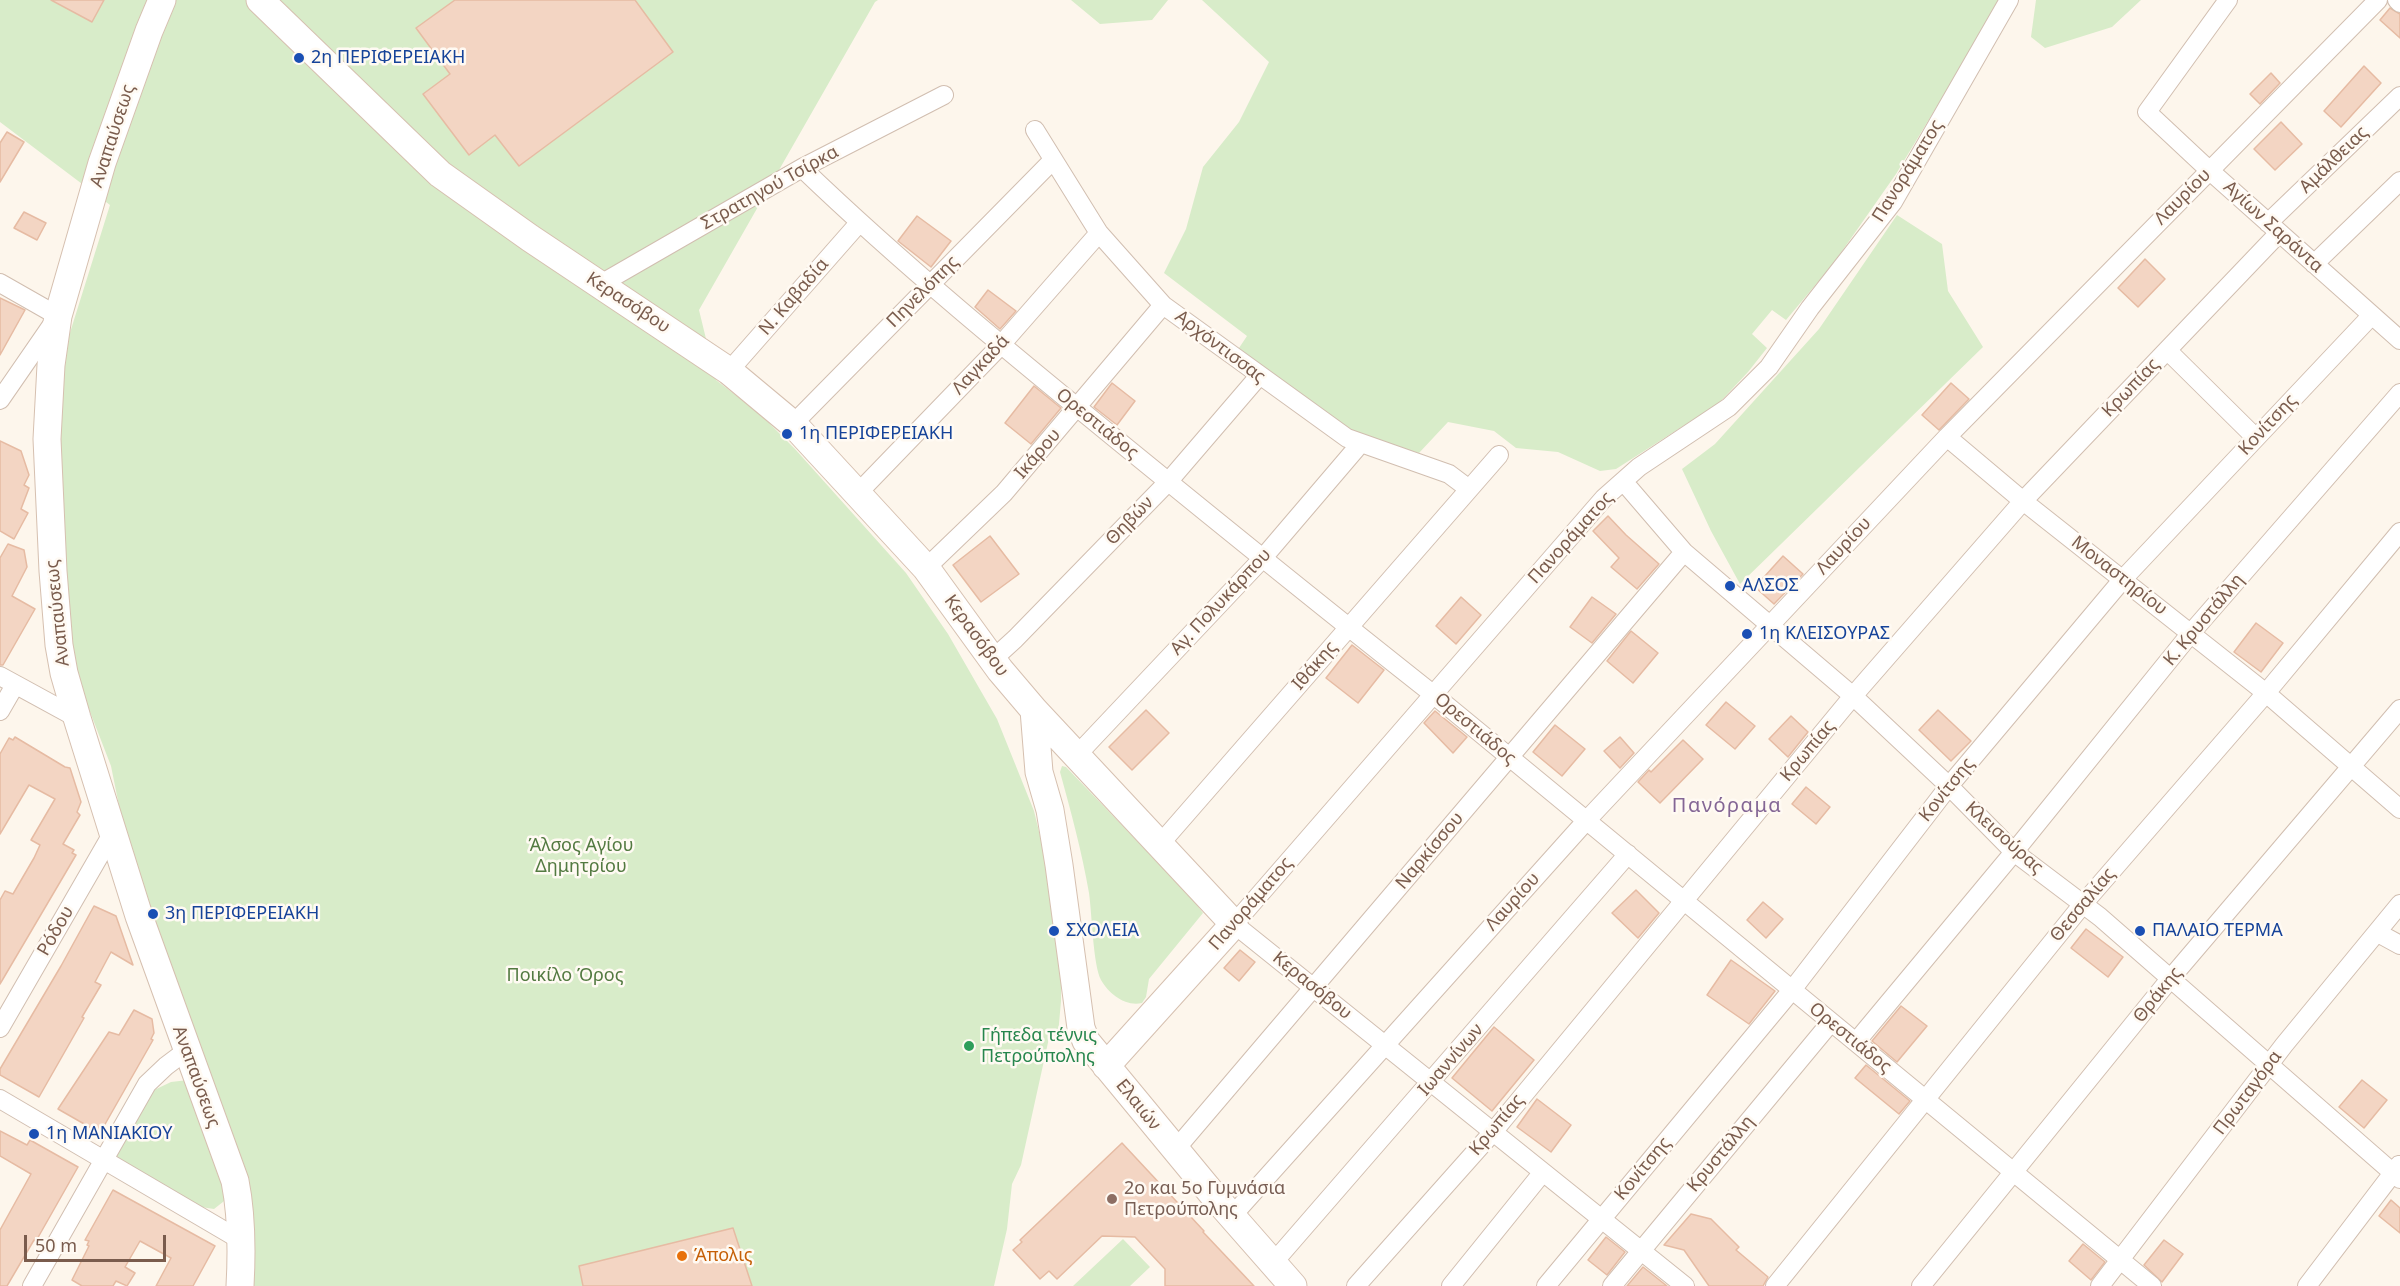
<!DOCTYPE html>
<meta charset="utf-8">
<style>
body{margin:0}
#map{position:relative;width:2400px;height:1286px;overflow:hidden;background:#fdf6ec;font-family:"Noto Sans",sans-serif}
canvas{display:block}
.scale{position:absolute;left:24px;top:1235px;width:142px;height:27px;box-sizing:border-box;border:3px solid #7a5c4d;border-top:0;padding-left:8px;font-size:18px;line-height:21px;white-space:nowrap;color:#7a5c4d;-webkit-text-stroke:4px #fffaf3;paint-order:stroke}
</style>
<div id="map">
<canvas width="2400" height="1286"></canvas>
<div class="scale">50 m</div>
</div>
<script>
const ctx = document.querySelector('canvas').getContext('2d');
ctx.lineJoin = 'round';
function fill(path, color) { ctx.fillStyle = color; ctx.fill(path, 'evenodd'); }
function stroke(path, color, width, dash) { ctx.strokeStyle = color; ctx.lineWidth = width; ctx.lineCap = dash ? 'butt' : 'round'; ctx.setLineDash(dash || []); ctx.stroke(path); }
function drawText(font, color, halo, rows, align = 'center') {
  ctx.font = font + ' "Noto Sans",sans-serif'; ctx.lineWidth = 5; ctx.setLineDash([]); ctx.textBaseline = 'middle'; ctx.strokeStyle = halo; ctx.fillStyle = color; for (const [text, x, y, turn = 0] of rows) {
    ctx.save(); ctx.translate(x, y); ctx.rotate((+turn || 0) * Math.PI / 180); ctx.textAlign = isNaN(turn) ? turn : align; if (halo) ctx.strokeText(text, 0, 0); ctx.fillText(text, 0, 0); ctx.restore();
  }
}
fill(new Path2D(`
 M0 0H878L875 2 699 310 716 380 760 414 795 449 906 573 948 634 997 719 1034 811 1042 844 1061 955V1001L1058 1035 1049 1038 1021 1165 1012 1184 1007 1229 994 1286H248L249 1253 134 880 111 766 75 673 70 645 56 421 68 339 110 205 0 122Z
 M1071 0H1168L1152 20 1100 24Z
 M1202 0H2001L1896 174 1833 264 1786 320 1772 310 1752 334 1767 348 1748 372 1719 403 1616 469 1600 471 1558 452 1516 448 1494 431 1448 422 1419 453 1346 431 1237 351 1247 336 1164 273 1186 229 1203 167 1239 122 1269 62Z
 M2036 0H2141L2112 27 2045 48 2031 37Z
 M1897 215 1942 244 1948 291 1983 347 1740 584 1711 531 1682 469 1715 444 1819 329Z
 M1062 766 1066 767 1191 897 1203 913 1149 979 1146 997 1142 1003C1126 1007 1109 994 1101 980 1093 965 1092 914 1089 893 1082 852 1071 812 1060 772Z
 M188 1080 228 1198 214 1209 201 1207 115 1156 150 1092 171 1082Z
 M1123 1239 1150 1267 1130 1286H1073Z`), '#d8ecc9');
const building = new Path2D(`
 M51 0H104L92 22Z
 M455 0H635L673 52 519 166 495 135 469 155 423 94 450 74 416 28Z
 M2390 8 2400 14V38L2380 20Z
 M2364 66 2381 83 2341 127 2324 111Z
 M2271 73 2280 83 2260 104 2250 94Z
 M2281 122 2302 144 2275 170 2254 149Z
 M7 132 24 142 0 182V143Z
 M24 212 46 223 37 240 14 228Z
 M917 216 951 241 931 267 898 241Z
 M2145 259 2165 279 2138 307 2118 288Z
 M988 290 1016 311 1000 329 975 307Z
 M0 298 25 310 0 355Z
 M1112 383 1135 401 1117 425 1094 407Z
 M1951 383 1969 399 1939 430 1922 415Z
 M1034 386 1061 408 1031 444 1005 423Z
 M0 441 21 451 29 475 24 485 29 488 21 509 28 513 14 539 0 531Z
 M1608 516 1626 535 1659 564 1637 589 1611 567 1619 558 1593 531Z
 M990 536 1019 574 981 602 953 565Z
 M8 544 24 550 27 567 12 596 35 609 3 665H0V558Z
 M1783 556 1803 574 1774 604 1755 587Z
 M1461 597 1481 615 1456 644 1436 626Z
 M1592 597 1616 614 1592 643 1570 627Z
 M2256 623 2283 643 2261 672 2234 652Z
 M1631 631 1658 653 1633 683 1607 661Z
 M1352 645 1384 670 1358 703 1326 678Z
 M1726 702 1755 726 1735 749 1706 725Z
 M1146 710 1169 733 1132 770 1109 747Z
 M1938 710 1971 741 1951 761 1919 730Z
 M1435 711 1467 737 1453 753 1424 723Z
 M1791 716 1808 732 1788 757 1769 739Z
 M1555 725 1585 749 1562 776 1533 752Z
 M15 737 65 767 70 768 81 802 77 812 80 815 63 844 74 850 72 853 76 855 0 984V900L5 891 13 894 34 858 40 845 31 840 55 799 29 785 0 834V754L9 738 13 740Z
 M1620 737 1634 753 1620 768 1604 751Z
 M1683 740 1703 759 1660 803 1638 782 1649 770 1651 772Z
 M1806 787 1830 807 1816 824 1792 804Z
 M1636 890 1659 913 1638 938 1612 913Z
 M1763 902 1783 919 1766 938 1747 920Z
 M94 906 116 916 133 965 111 952 95 982 101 985 82 1017 84 1018 39 1097 0 1075V1069L61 966Z
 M2086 929 2123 957 2108 977 2071 948Z
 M1240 950 1255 962 1239 981 1224 968Z
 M1731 960 1775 991 1749 1024 1707 995Z
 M1901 1006 1927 1026 1897 1062 1872 1041Z
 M134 1010 152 1019 154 1033 151 1039 153 1040 100 1133 58 1109 109 1032 119 1035Z
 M1494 1027 1534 1060 1492 1111 1452 1078Z
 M1866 1065 1910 1101 1899 1114 1855 1078Z
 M2362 1080 2387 1100 2364 1128 2339 1107Z
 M1537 1099 1571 1125 1551 1152 1517 1127Z
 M0 1131 27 1145 30 1140 78 1167 36 1241 34 1240 7 1286H0V1230L31 1174 0 1156Z
 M1122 1143 1204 1231 1203 1232 1254 1286H1165V1269L1135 1237 1102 1236 1057 1279 1049 1271 1040 1279 1013 1250 1022 1242 1020 1240Z
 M113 1190 215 1246 193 1286H156L171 1258 140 1241 125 1267 135 1273 127 1286 116 1281 113 1286H82L72 1280 89 1246 87 1245 89 1241 85 1240Z
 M2391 1200 2400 1208V1233L2379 1216Z
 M1691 1214 1711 1219 1739 1247 1736 1250 1768 1277 1763 1286H1709L1684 1250 1664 1245Z
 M733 1228 752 1286H583L579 1266Z
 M1606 1237 1625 1252 1607 1275 1588 1260Z
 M2164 1240 2183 1254 2162 1282 2144 1265Z
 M2083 1244 2105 1262 2091 1280 2069 1261Z
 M1643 1267 1667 1286H1627Z`);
fill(building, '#f3d5c3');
stroke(building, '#e6bba3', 1.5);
const street = new Path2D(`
 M2228 0 2147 112 2209 170 2400 340
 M2397 0 2400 3
 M1035 130 1099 233 1163 305 1347 438 1449 474 1469 489
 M802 168C904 266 1013 355 1122 444 1225 528 1329 612 1434 695L2152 1286
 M2268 223 2400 96
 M2314 264 2400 181
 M0 283 58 316 0 400
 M599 285 802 168 944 95
 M2167 350 2256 438
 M729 371 859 223
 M793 424 1053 160
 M1947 437 2023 501 2266 693 2400 809
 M1623 481 1684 552 1853 696 1949 786 2014 852 2100 917 2400 1179
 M858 493 1000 346 1099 233
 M926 568 1004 493 1163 305
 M993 659 1015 639 1168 482 1259 376
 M0 676 77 718
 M0 711 15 685
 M1076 756 1262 559 1361 443
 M1160 844 1499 455
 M2378 933 2400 945
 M0 1028 112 834
 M1856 1042 2014 852 2191 633 2400 393
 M0 1099 242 1241
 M1175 1150 1684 552
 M1232 1216 1586 821 1947 437 2378 0
 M1273 1263 1628 854
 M32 1286 147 1084 166 1066 186 1051
 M1356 1286 1493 1132 1853 696 2023 501 2279 233
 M1451 1286 1543 1172
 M1546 1286 1792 990 1949 786 2123 579 2372 315
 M1612 1286 1831 1022
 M1685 1286 1234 924 1604 498 1639 467 1729 407 1769 367 1810 308 1893 202 2009 0
 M1775 1286 2083 904 2266 693 2400 532
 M1921 1286 2170 979 2400 709
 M2100 1286 2284 1045 2400 904
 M2307 1286 2399 1165`);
const secondary = new Path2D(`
 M162 0 149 31 102 163 58 316 51 365 47 439 53 571 59 645 64 673 77 718 139 916 235 1181C242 1216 242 1250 240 1286
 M260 0 440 174 530 238 729 371 795 426 926 568 1000 670 1034 710 1234 924 1106 1066
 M1034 710 1039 772 1050 810 1059 865 1081 1028 1086 1041 1214 1196 1293 1286`);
stroke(street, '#d1beb0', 20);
stroke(secondary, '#d6c0b0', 29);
stroke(street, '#fff', 18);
stroke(secondary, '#fff', 27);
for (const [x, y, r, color] of [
 [299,58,6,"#1a4fb4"],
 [787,434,6,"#1a4fb4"],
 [1730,586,6,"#1a4fb4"],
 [1747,634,6,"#1a4fb4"],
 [153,914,6,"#1a4fb4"],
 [1054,931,6,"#1a4fb4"],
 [2140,931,6,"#1a4fb4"],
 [969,1046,6,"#2e9e5b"],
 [34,1134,6,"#1a4fb4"],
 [1112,1199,6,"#8d6e63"],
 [682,1256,6,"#e8710a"]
]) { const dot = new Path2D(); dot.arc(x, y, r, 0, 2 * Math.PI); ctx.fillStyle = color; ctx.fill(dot); stroke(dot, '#fffaf3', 2); }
drawText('18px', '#164399', '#fffaf3', [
 ["2η ΠΕΡΙΦΕΡΕΙΑΚΗ",311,58],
 ["1η ΠΕΡΙΦΕΡΕΙΑΚΗ",799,434],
 ["ΑΛΣΟΣ",1742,586],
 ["1η ΚΛΕΙΣΟΥΡΑΣ",1759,634],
 ["3η ΠΕΡΙΦΕΡΕΙΑΚΗ",165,914],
 ["ΣΧΟΛΕΙΑ",1066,931],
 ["ΠΑΛΑΙΟ ΤΕΡΜΑ",2152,931],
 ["1η ΜΑΝΙΑΚΙΟΥ",46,1134]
], 'left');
drawText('18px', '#7a5c4d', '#fffaf3', [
 ["Αναπαύσεως",113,136,-72],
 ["Αμάλθειας",2334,160,-44],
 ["Πανοράματος",1908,171,-58],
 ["Στρατηγού Τσίρκα",770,188,-29],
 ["Λαυρίου",2183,197,-45],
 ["Αγίων Σαράντα",2273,227,42],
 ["Πηνελόπης",923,292,-45],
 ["N. Καβαδία",794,297,-49],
 ["Κερασόβου",628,303,33],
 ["Αρχόντισσας",1220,347,37],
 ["Λαγκαδά",981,365,-47],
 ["Κρωπίας",2131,388,-46],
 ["Ορεστιάδος",1097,424,39],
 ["Κονίτσης",2268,425,-47],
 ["Ικάρου",1038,454,-49],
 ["Θηβών",1130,521,-46],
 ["Πανοράματος",1571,538,-48],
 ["Λαυρίου",1844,546,-47],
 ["Μοναστηρίου",2119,576,38],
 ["Αγ. Πολυκάρπου",1221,602,-47],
 ["Αναπαύσεως",58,613,-96],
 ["Κ. Κρυστάλλη",2204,620,-50],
 ["Κερασόβου",976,636,54],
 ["Ιθάκης",1315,666,-49],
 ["Ορεστιάδος",1475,729,40],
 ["Κρωπίας",1808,751,-50],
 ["Κονίτσης",1947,790,-51],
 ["Κλεισούρας",2004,838,42],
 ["Ναρκίσσου",1430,851,-50],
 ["Λαυρίου",1513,902,-48],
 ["Πανοράματος",1251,904,-49],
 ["Θεσσαλίας",2083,905,-50],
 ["Ρόδου",56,931,-60],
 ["Κερασόβου",1312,986,39],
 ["Θράκης",2158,995,-51],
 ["Ορεστιάδος",1850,1038,39],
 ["Ιωαννίνων",1451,1060,-49],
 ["Αναπαύσεως",196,1077,70],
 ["Πρωταγόρα",2248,1093,-53],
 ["Ελαιών",1138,1105,51],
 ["Κρωπίας",1497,1125,-50],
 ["Κρυστάλλη",1721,1154,-50],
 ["Κονίτσης",1643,1169,-50]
]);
drawText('18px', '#537a41', '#fffaf3', [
 ["Άλσος Αγίου",581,846],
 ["Δημητρίου",581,867],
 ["Ποικίλο Όρος",565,976]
]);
drawText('18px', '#27864d', '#fffaf3', [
 ["Γήπεδα τέννις",981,1036],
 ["Πετρούπολης",981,1057]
], 'left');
drawText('18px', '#785e54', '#fffaf3', [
 ["2ο και 5ο Γυμνάσια",1124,1189],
 ["Πετρούπολης",1124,1210]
], 'left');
drawText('18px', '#c56008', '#fffaf3', [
 ["Άπολις",694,1256]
], 'left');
ctx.letterSpacing = '1.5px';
drawText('20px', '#846695', '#fffaf3', [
 ["Πανόραμα",1727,806]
]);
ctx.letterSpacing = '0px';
</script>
